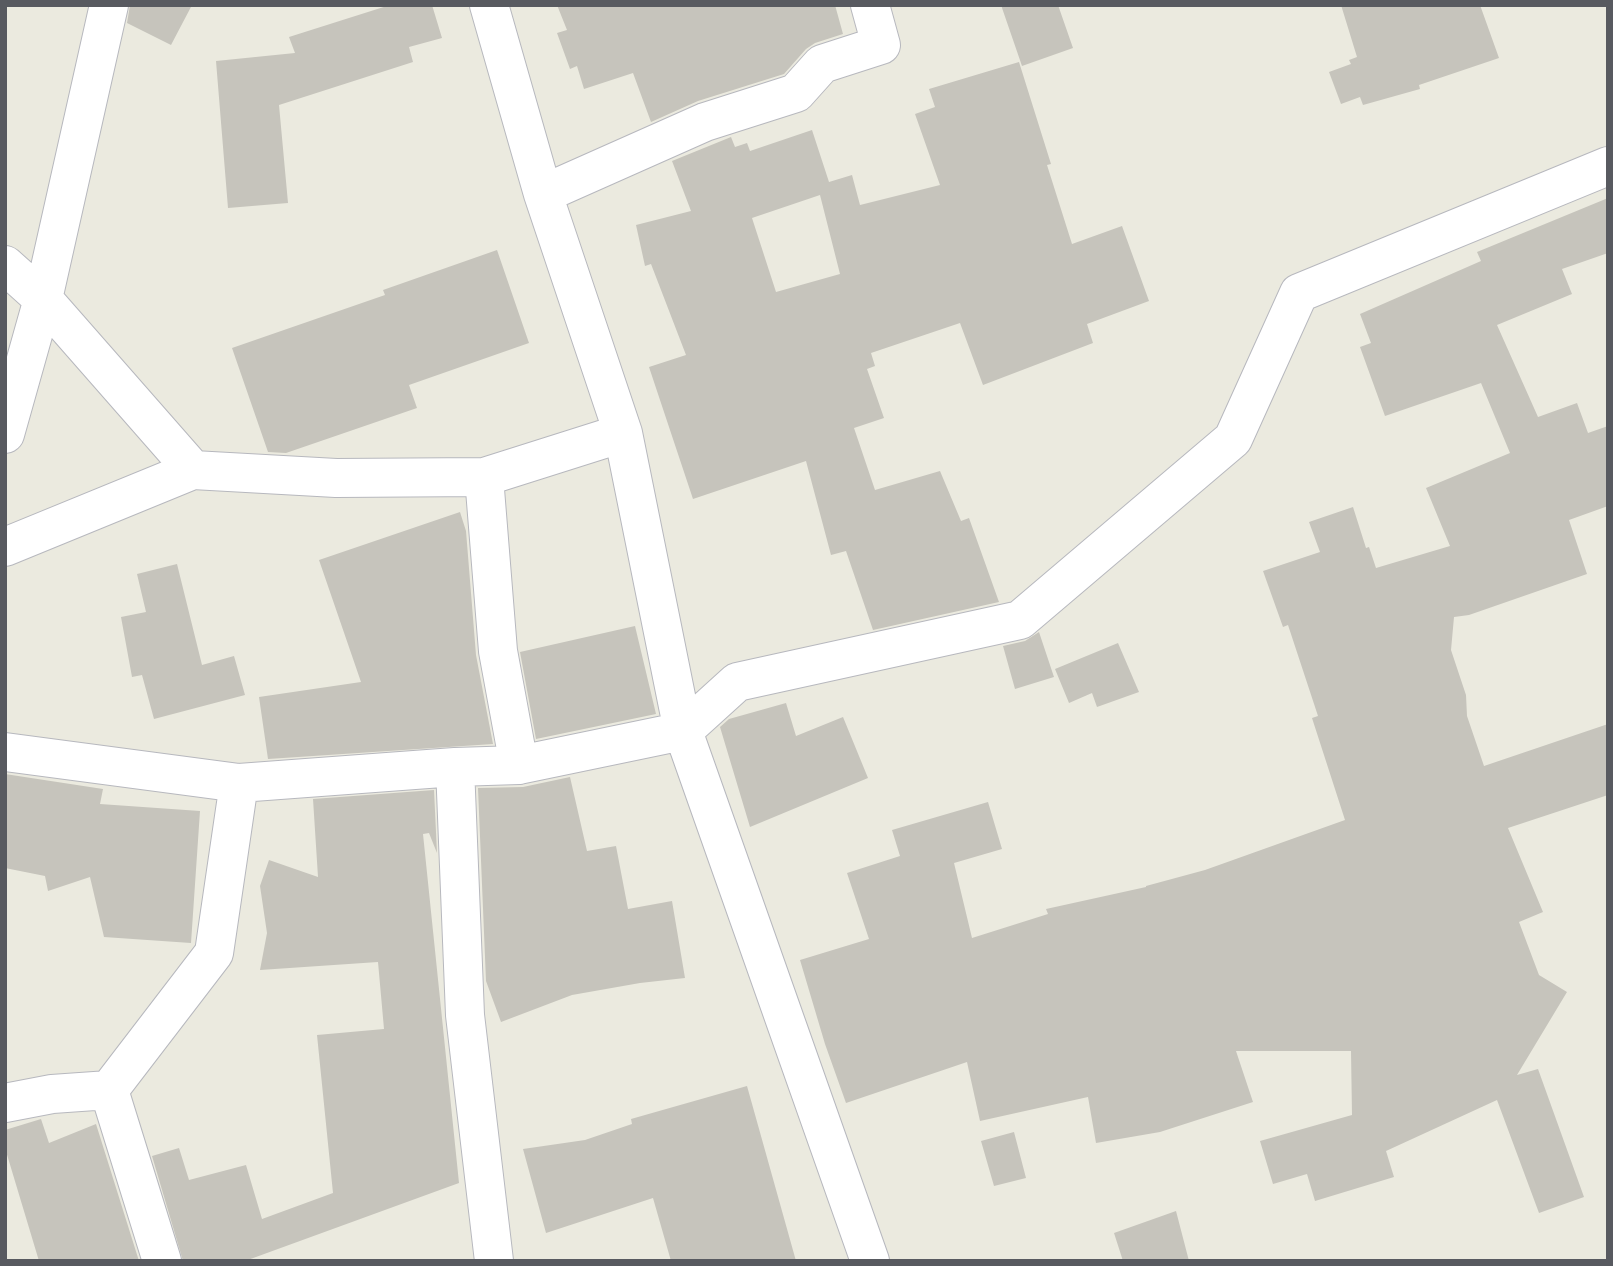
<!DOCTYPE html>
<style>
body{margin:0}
#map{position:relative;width:1613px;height:1266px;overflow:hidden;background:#ebeadf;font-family:Ubuntu,sans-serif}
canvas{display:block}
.frame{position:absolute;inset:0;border:7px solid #585a60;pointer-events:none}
</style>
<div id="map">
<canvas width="1613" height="1266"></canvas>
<div class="frame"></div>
</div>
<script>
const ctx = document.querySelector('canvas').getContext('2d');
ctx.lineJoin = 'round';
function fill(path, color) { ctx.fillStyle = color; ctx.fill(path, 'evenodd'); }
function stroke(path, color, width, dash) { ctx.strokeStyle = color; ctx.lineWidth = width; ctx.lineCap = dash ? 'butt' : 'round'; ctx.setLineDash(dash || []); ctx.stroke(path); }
fill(new Path2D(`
 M130 5H192L171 45 127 23Z
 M390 5H432L442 38 409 47 413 62 279 105 288 203 228 208 216 61 295 53 289 37Z
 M557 5H835L843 34 815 43 806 49 784 74 698 101 651 122 633 73 584 89 577 66 570 69 557 33 567 30Z
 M1001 5H1058L1073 48 1022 66Z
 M1341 5H1480L1499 58 1419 85 1420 89 1363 105 1360 97 1341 104 1329 72 1351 64 1349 60 1357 57Z
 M1019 62 1051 164 1047 165 1072 244 1122 226 1149 301 1087 324 1093 343 983 385 960 323 871 353 875 366 867 369 884 418 854 428 875 490 940 471 961 521 969 518 999 602 873 630 846 551 831 555 806 461 693 499 649 367 686 355 651 264 645 266 636 225 691 211 672 161 731 137 735 147 747 143 750 151 812 130 829 182 852 175 860 205 940 185 915 114 935 107 929 89ZM820 195 840 274 776 292 752 218Z
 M1608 198V253L1562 269 1572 294 1497 325 1538 417 1577 403 1588 433 1608 426V506L1569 520 1587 574 1469 615 1454 617 1451 650 1466 695 1467 716 1484 766 1608 724V795L1508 828 1543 912 1519 922 1539 975 1567 992 1517 1075 1538 1069 1584 1197 1539 1213 1497 1100 1386 1151 1394 1177 1315 1201 1307 1174 1273 1184 1260 1141 1352 1115 1351 1051H1236L1253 1102 1160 1132 1096 1143 1088 1097 980 1121 967 1062 846 1103 825 1044 800 960 869 939 847 873 900 856 892 830 988 802 1002 849 954 863 972 938 1048 914 1046 909 1146 887V886L1205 870 1345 820 1312 718 1318 716 1288 625 1283 627 1263 571 1320 552 1309 522 1353 507 1366 548 1369 547 1376 568 1450 546 1426 488 1510 453 1481 383 1385 416 1360 347 1371 343 1360 314 1481 261 1477 252Z
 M497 250 529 343 409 385 417 408 286 453 268 452 232 348 385 295 383 290Z
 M460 512 466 531 476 655 493 744 268 759 259 697 361 682 319 560Z
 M177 564 202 665 234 656 245 695 154 719 142 675 132 677 121 617 146 612 137 574Z
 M635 626 656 714 536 739 520 652Z
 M1039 632 1054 677 1015 689 1003 646 1025 641Z
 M1118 643 1139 692 1097 707 1092 693 1069 703 1055 669Z
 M786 703 796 736 843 717 868 778 750 827 720 727 729 719Z
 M5 774 103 789 100 804 200 811 191 943 104 937 90 877 48 891 45 876 5 868Z
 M570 777 587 851 616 846 628 909 672 901 685 978 640 983 572 995 501 1022 486 981 478 788 523 787Z
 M434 790 437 853 429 833 423 834 459 1183 245 1261H183L152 1156 179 1148 189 1180 246 1165 262 1219 333 1193 317 1035 384 1029 378 962 260 970 267 933 260 886 269 860 318 877 313 799Z
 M747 1086 796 1261H671L653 1198 546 1233 523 1149 585 1140 632 1124 631 1119Z
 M41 1119 49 1143 96 1124 139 1261H39L5 1148V1130Z
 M1014 1132 1026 1178 994 1186 981 1141Z
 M1176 1211 1189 1261H1123L1114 1233Z`), '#c6c4bc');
const street = new Path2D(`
 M489 5 543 194 623 433 683 731 870 1261
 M543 194 705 122 796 93 822 64 881 45 870 5
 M5 265 43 299 193 470 336 478 484 477 498 651 519 765
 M5 434 43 299 109 5
 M484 477 623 433
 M5 547 193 470
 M5 752 239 783 455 767 519 765 683 731 737 682 1020 620 1233 439 1299 293 1608 166
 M455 767 465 1015 494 1261
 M109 1090 162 1261
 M5 1103 52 1094 109 1090 214 953 239 783`);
stroke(street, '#b7b8be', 40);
stroke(street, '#fff', 38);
</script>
